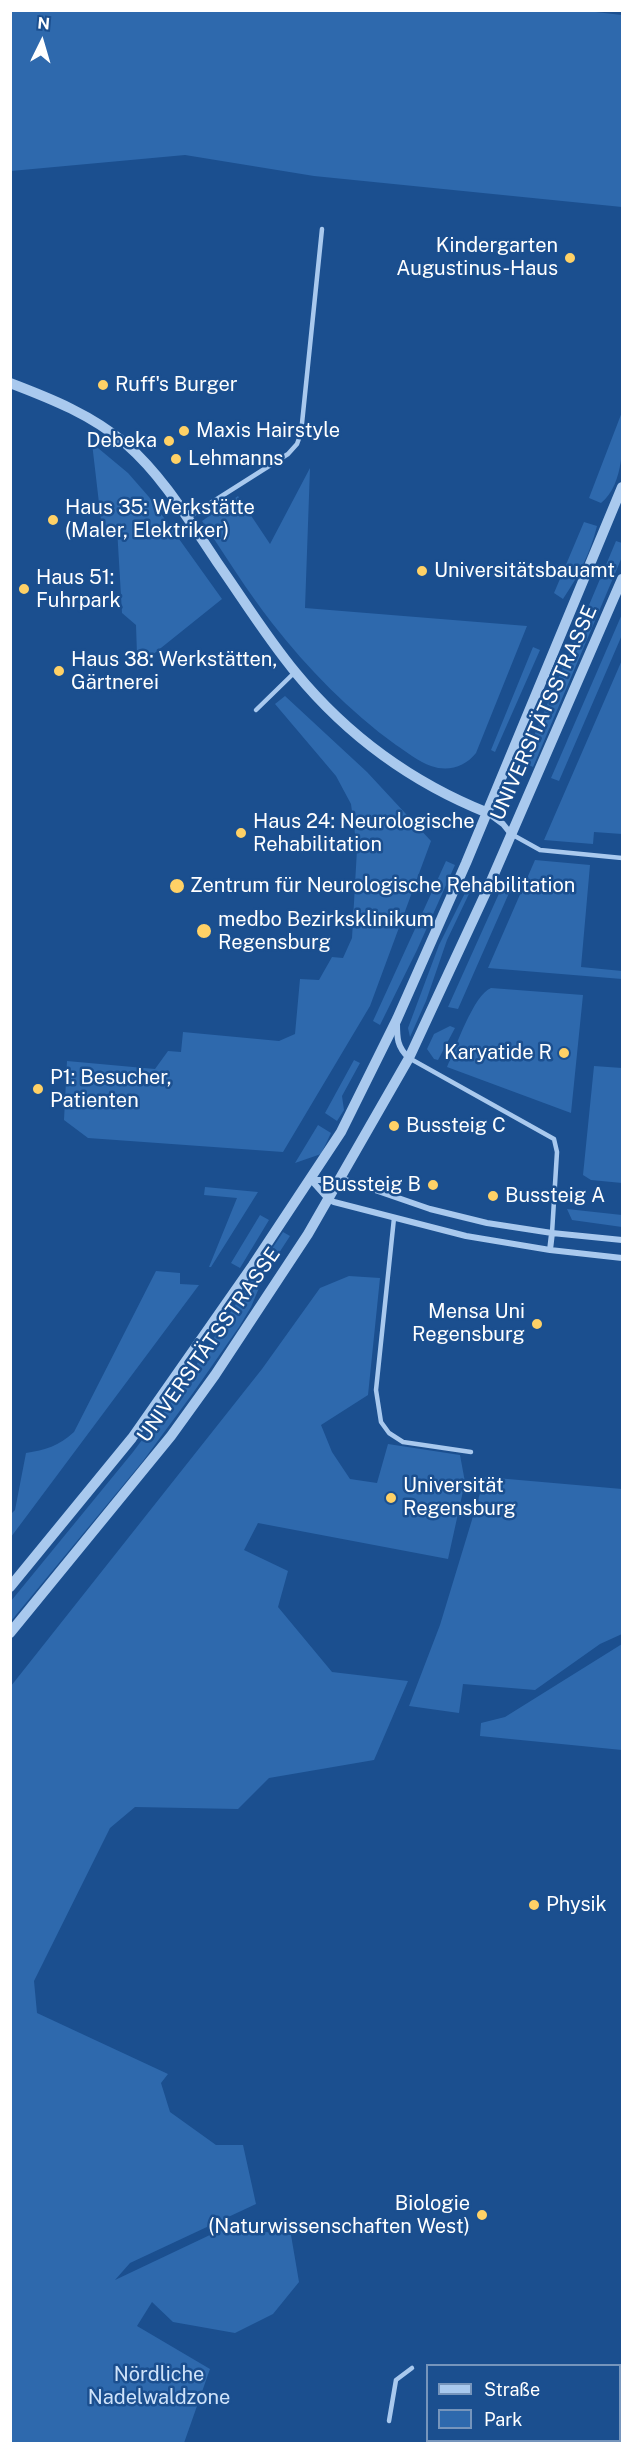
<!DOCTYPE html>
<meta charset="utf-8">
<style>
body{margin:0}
#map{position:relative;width:633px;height:2454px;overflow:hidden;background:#1b4f8f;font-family:"Public Sans",sans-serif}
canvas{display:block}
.frame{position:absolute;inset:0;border:12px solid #fff;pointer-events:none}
.legend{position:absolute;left:426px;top:2364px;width:195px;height:78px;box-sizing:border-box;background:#1b4f8f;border:2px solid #7695bc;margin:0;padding:8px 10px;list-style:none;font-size:18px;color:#fff}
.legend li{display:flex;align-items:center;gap:12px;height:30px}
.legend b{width:30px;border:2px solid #7695bc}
.north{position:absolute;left:12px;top:12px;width:60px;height:60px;-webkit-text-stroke:4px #1b4f8f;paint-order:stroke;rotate:5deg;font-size:16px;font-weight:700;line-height:24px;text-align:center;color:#fff}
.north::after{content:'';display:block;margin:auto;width:21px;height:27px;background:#fff;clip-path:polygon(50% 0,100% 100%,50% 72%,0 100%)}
</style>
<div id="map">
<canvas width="633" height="2454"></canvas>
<div class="frame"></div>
<ul class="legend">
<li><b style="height:8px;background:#a9c9ee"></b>Straße</li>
<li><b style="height:16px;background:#2e69ad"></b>Park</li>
</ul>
<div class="north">N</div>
</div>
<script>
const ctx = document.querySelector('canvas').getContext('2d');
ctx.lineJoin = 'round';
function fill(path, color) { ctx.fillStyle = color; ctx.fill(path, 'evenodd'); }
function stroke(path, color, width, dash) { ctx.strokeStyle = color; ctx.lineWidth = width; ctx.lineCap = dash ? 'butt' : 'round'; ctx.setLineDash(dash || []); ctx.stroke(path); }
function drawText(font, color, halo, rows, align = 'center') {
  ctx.font = font + ' "Public Sans",sans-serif'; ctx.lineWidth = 5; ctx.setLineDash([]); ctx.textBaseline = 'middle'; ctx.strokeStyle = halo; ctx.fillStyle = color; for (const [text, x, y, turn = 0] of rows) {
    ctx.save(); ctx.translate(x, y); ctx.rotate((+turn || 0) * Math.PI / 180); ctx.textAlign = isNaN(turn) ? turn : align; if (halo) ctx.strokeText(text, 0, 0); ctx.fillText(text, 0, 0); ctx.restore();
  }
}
fill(new Path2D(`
 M578 10 622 15V207L314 176 185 155 11 171V11Z
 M622 412C623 440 625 484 601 503L589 498Z
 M92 443 128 473 149 497 222 599 141 664 137 655 136 625 122 613 117 528 102 529Z
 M310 468 305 608 527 626 476 753C465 767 448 772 431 766 419 762 407 752 396 745 349 711 308 669 272 623 247 591 225 555 202 521L238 496 270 544Z
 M584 522 597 526C590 554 579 575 563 599L554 593Z
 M616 541 622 543V557L533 767 523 762Z
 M622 614V635L559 781 551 778Z
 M533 647 540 650 495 752 491 750Z
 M622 660V834L594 832 593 844 544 840Z
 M285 696 367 772 431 841 370 1006 283 1152 88 1138 64 1120 67 1061 155 1069 168 1051 181 1052 183 1032 279 1041 295 1034 300 979 319 980 332 957 343 958 352 938 357 849 351 804 336 776 275 704Z
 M535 860 590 865 581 967 622 971V979L488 968Z
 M446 861 455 865 417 950 380 1025 373 1021Z
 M474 875 477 877 447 940 426 1001 410 1037 408 1028 439 945Z
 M501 889 509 893 458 1009 448 1007Z
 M491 988 583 995 571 1113 447 1067C455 1049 474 994 491 988Z
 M450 1026 455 1028 438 1060 434 1059 427 1049 434 1034Z
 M354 1060 360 1063 342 1096 344 1110 337 1121 325 1113Z
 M594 1066 622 1068V1183L591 1180 583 1175Z
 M318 1125 331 1133 321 1154 295 1163Z
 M205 1187 258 1192 211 1267H209L237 1198 204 1195Z
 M567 1209 622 1215V1227L572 1220Z
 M260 1215 269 1220 240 1268 231 1263Z
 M283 1232 290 1236 264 1276 251 1307 239 1327 193 1393 143 1461 11 1621V1601L133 1452 181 1388Z
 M156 1271 180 1273V1284L199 1285 11 1537V1514L15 1510 26 1453C45 1450 59 1446 74 1432Z
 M349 1276 380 1278 368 1395 321 1425 332 1452 350 1479 377 1483 388 1444 460 1455 465 1482 448 1559 258 1523 244 1550 288 1571 278 1607 332 1672 408 1681 374 1760 269 1778 238 1809 135 1807 110 1828 34 1981 37 2013 168 2074 161 2083 170 2112 216 2145H243L256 2204 130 2263 115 2280 231 2225 233 2228 291 2235 299 2282 273 2314 235 2333 173 2322 152 2302 137 2326 210 2369 184 2443H11V1686L262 1369 320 1288Z
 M485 1477 622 1489V1634L600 1644 535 1690 463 1684 459 1713 409 1706 440 1625Z
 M622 1644V1750L480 1736 481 1723 505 1717Z`), '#2e69ad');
stroke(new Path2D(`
 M187 518 288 454 297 444 301 433 322 229
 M256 710 295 672
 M513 835 540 850 622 858
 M409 1058 554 1139 557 1152 552 1233
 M394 1218 376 1390 381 1422 389 1433 403 1442 471 1452
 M389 2421 396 2380 412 2368
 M464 2444 465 2440`), '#a9c9ee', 4.5);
stroke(new Path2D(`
 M488 813 503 824 511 834
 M397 1023C397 1038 397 1047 409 1058
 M311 1180 328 1199 334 1202 466 1236 550 1250 622 1258
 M311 1180H346L430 1209 487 1223 552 1233 622 1240
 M550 1250 552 1233`), '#a9c9ee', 6);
stroke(new Path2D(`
 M10 383C52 399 92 415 126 444 163 476 190 522 217 562 243 599 267 638 296 673 347 735 413 783 488 813
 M10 1587 132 1438 253 1265 341 1132 397 1019 466 863 622 487
 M10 1633 171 1436 215 1375 308 1234 409 1058 488 888 622 579`), '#a9c9ee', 10);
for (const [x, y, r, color] of [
 [570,258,6,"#ffd166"],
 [103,385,6,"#ffd166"],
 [184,431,6,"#ffd166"],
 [169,441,6,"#ffd166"],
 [176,459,6,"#ffd166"],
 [53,520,6,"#ffd166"],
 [422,571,6,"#ffd166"],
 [24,589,6,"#ffd166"],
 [59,671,6,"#ffd166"],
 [241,833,6,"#ffd166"],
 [177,886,8,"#ffd166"],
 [204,931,8,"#ffd166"],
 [564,1053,6,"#ffd166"],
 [38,1089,6,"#ffd166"],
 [394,1126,6,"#ffd166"],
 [433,1185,6,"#ffd166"],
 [493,1196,6,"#ffd166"],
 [537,1324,6,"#ffd166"],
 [391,1498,6,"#ffd166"],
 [534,1905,6,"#ffd166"],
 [482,2215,6,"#ffd166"]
]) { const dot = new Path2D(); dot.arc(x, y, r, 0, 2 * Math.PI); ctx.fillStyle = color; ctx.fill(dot); stroke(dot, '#1b4f8f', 2); }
drawText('20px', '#fff', '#1b4f8f', [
 ["Kindergarten",558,246,"right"],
 ["Augustinus-Haus",558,269,"right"],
 ["Ruff's Burger",115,385],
 ["Maxis Hairstyle",196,431],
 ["Debeka",157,441,"right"],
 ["Lehmanns",188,459],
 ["Haus 35: Werkstätte",65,508],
 ["(Maler, Elektriker)",65,531],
 ["Universitätsbauamt",434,571],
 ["Haus 51:",36,578],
 ["Fuhrpark",36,601],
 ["Haus 38: Werkstätten,",71,660],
 ["Gärtnerei",71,683],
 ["Haus 24: Neurologische",253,822],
 ["Rehabilitation",253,845],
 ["Zentrum für Neurologische Rehabilitation",190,886],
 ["medbo Bezirksklinikum",218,920],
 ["Regensburg",218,943],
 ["Karyatide R",552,1053,"right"],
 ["P1: Besucher,",50,1078],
 ["Patienten",50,1101],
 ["Bussteig C",406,1126],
 ["Bussteig B",421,1185,"right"],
 ["Bussteig A",505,1196],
 ["Mensa Uni",525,1312,"right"],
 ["Regensburg",525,1335,"right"],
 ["Universität",403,1486],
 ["Regensburg",403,1509],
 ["Physik",546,1905],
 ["Biologie",470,2204,"right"],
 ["(Naturwissenschaften West)",470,2227,"right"]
], 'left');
drawText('20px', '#fff', '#1b4f8f', [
 ["UNIVERSITÄTSSTRASSE",544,713,-66],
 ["UNIVERSITÄTSSTRASSE",209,1345,-55]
]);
drawText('20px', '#cfe3fa', '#1b4f8f', [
 ["Nördliche",159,2375],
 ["Nadelwaldzone",159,2398]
]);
</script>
